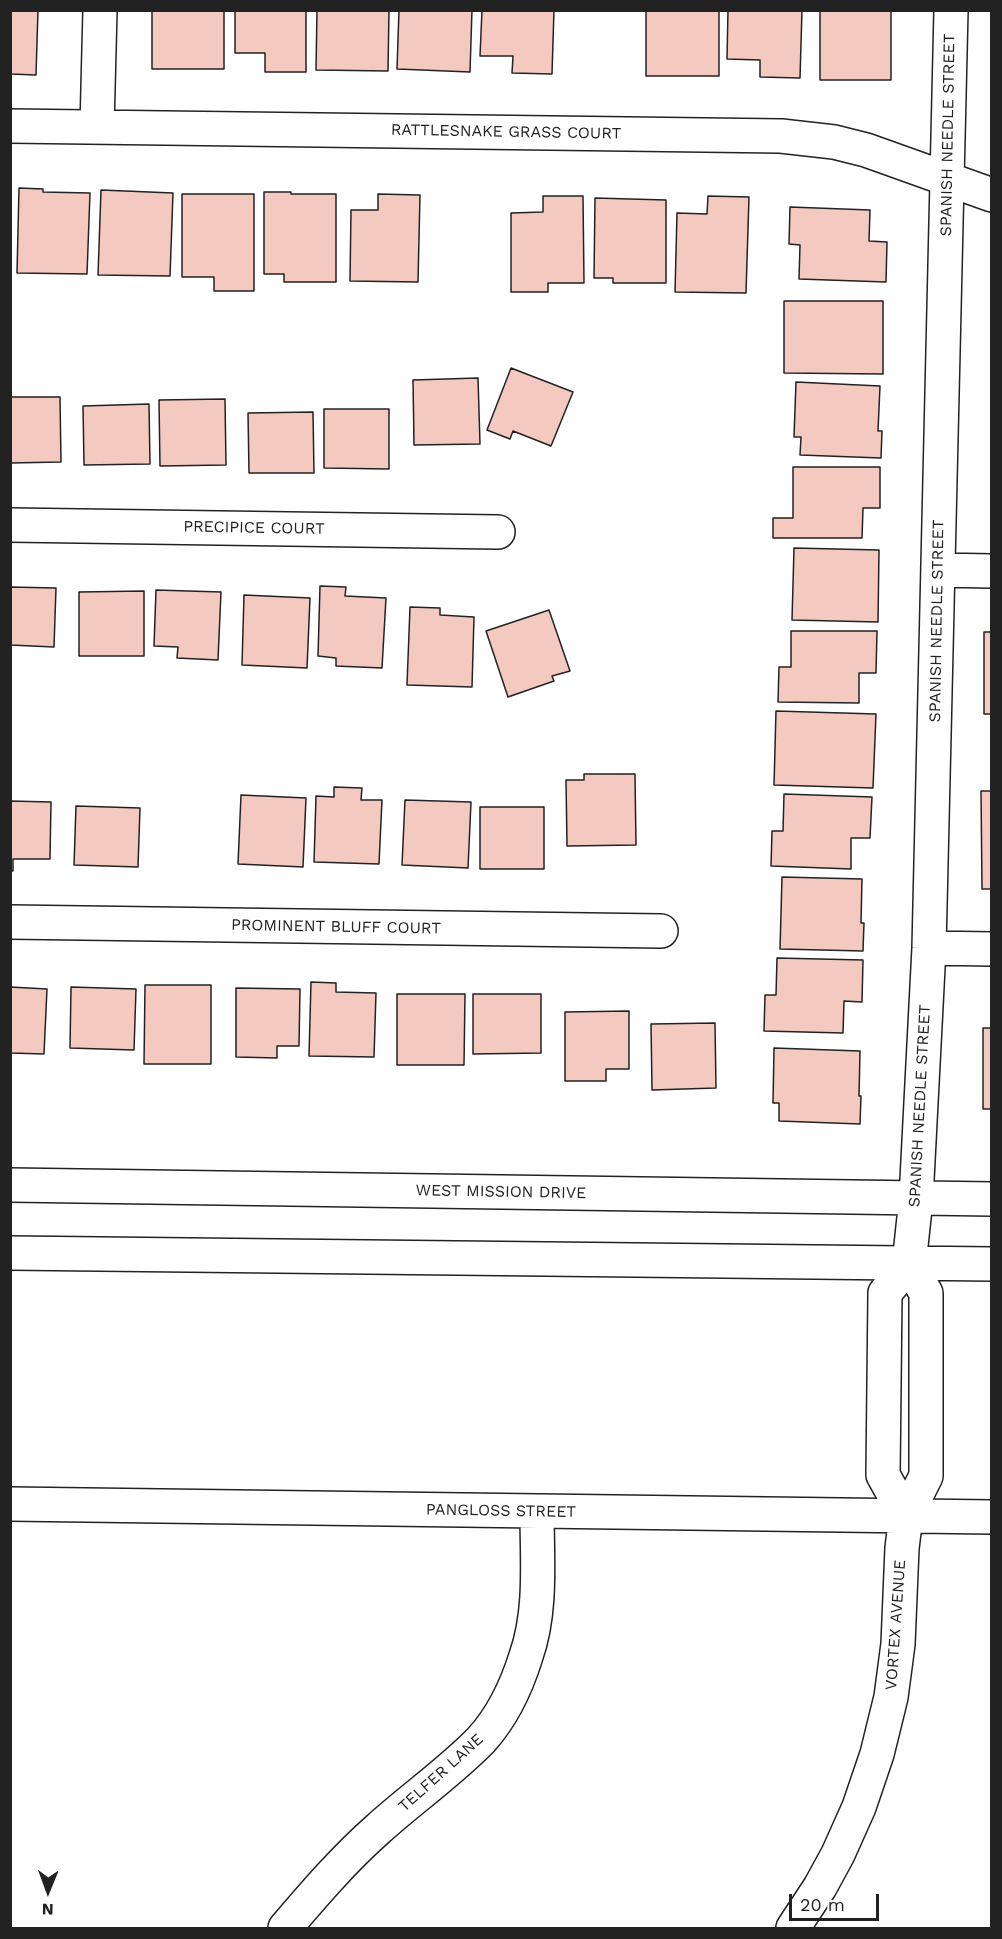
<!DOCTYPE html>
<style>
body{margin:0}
#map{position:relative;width:1002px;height:1939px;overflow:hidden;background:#fff;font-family:"Work Sans",sans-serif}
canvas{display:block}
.frame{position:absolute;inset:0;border:12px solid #222;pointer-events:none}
.north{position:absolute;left:18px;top:1861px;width:60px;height:60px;-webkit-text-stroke:4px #fff;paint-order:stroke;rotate:181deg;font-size:16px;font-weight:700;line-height:24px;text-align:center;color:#222}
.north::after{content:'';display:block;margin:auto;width:21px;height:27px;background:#222;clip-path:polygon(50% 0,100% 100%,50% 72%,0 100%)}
.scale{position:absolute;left:789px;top:1894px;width:90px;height:27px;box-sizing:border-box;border:3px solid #222;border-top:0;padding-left:8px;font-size:18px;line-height:21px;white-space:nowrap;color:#222;-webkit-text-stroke:4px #fff;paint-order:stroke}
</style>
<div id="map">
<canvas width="1002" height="1939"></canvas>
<div class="frame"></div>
<div class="north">N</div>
<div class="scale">20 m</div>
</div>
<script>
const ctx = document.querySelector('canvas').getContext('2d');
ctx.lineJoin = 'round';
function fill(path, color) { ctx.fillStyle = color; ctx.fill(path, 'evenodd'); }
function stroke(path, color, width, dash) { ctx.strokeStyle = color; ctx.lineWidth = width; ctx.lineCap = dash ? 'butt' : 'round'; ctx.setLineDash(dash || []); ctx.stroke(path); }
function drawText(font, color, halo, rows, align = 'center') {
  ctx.font = font + ' "Work Sans",sans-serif'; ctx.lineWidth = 4.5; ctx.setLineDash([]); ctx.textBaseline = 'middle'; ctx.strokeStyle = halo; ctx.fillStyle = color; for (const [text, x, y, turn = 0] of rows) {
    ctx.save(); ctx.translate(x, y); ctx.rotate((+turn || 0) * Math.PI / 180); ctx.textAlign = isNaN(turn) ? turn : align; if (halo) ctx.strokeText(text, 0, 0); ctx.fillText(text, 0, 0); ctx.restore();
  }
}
const building = new Path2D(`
 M10 10H38L36 75 10 74Z
 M152 10H224V69H152Z
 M235 10H306V72H265V53H235Z
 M317 10H389L388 71 316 70Z
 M399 10H472L470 72 397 69Z
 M482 10H554L552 74 512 73 513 56H480Z
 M646 10H719V76H646Z
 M728 10H802L800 78 760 77V60L727 59Z
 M820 10H891V80H820Z
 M19 188 43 189V192L90 193 87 274 17 273Z
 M101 190 173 193 170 276 98 275Z
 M264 192H291V194H336V282H284V274H264Z
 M182 194H254V291H214V277H182Z
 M378 194 420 195 418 282 350 281 351 210H378Z
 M543 196H583L584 283H548V292H511V213L543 212Z
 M708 196 749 197 746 293 675 292 677 213 707 214Z
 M595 198 666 200V283H613V278H594Z
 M790 207 870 210 869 241 887 242 886 282 799 279 800 245 789 244Z
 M784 301H883V374L784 373Z
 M511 368 573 392 551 446 513 431 510 439 487 430Z
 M478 378 480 444 414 445 413 380Z
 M796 382 880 386 878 431H882L881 458 800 455 801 437H794Z
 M10 397H60L61 462 10 463Z
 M225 399 226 465 160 466 159 400Z
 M149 404 150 464 84 465 83 406Z
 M324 409H389V469L324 468Z
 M313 412 314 473H249L248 413Z
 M991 413H992V512H991Z
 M793 467H880V508H863L862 538H773V518H793Z
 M794 548 879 550 878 622 792 620Z
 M320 586 346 587 345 596 386 598 382 668 336 666V658L318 656Z
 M10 587 56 588 54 647 10 645Z
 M156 590 221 592 218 660 177 658 178 647 154 646Z
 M144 591V656H79V592Z
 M244 595 310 598 307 668 242 665Z
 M410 607 440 608V615L474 617 472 687 407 685Z
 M549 610 570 671 552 676 554 681 508 697 486 631Z
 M791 631H877L876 673H859V703L778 702 779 667H791Z
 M984 632H992V714H984Z
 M776 711 876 714 873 788 774 785Z
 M584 774H635L636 845 567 846 566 780H584Z
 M334 787 362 788 361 800H382L379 864 314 862 316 796 334 797Z
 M981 791H992V889H982Z
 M784 794 872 797 870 838H851V869L771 866 772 831H783Z
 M241 795 306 798 303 867 238 864Z
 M405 800 471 802 468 868 402 865Z
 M10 801 51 802 50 859H13V871H10Z
 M76 806 140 808 138 867 74 865Z
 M480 807H544V869H480Z
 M782 877 862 879 861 923H864L863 951 780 949Z
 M777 958 863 960 862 1002 844 1001 843 1033 764 1031 765 995H776Z
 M311 982 336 983V992L376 993 374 1057 309 1056Z
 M145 985H211V1064H144Z
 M10 987 47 989 44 1054 10 1053Z
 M71 987 136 989 134 1050 70 1048Z
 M236 988 300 989 299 1046H277V1058L236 1057Z
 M397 994H465L464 1065H397Z
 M473 994H541V1053L473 1054Z
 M629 1011V1069H606V1081H565V1012Z
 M715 1023 716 1088 652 1090 651 1024Z
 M983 1028H992V1109H983Z
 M774 1048 860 1051 859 1096H861L860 1124 779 1121V1103H773Z`);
fill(building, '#f3c9c0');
stroke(building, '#222', 1.5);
const minor = new Path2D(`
 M10 126 781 136 834 142 866 150 992 195
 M97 127 100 10
 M10 525 498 532
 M938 570 992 571
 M10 922 661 931
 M929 948 992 949
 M10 1185 992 1199
 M10 1253 992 1264
 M10 1504 992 1517
 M906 1516 883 1475 885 1293 909 1264 916 1199 929 948 951 10
 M285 1928C314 1894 344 1859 378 1829 411 1799 450 1772 481 1740 502 1717 517 1685 526 1656 542 1611 537 1559 537 1512
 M793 1928 820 1887 838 1854 859 1807 877 1754 891 1697 898 1644 902 1548 906 1516 926 1476V1293L909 1264`);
stroke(minor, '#222', 36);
stroke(minor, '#fff', 33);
drawText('16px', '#222', '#fff', [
 ["RATTLESNAKE GRASS COURT",506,132,1],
 ["SPANISH NEEDLE STREET",948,135,-89],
 ["PRECIPICE COURT",254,528,1],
 ["SPANISH NEEDLE STREET",937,621,-89],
 ["PROMINENT BLUFF COURT",336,927,1],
 ["SPANISH NEEDLE STREET",920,1106,-87],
 ["WEST MISSION DRIVE",501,1192,1],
 ["PANGLOSS STREET",501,1511,1],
 ["VORTEX AVENUE",896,1625,-86],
 ["TELFER LANE",441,1773,-42]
]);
</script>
